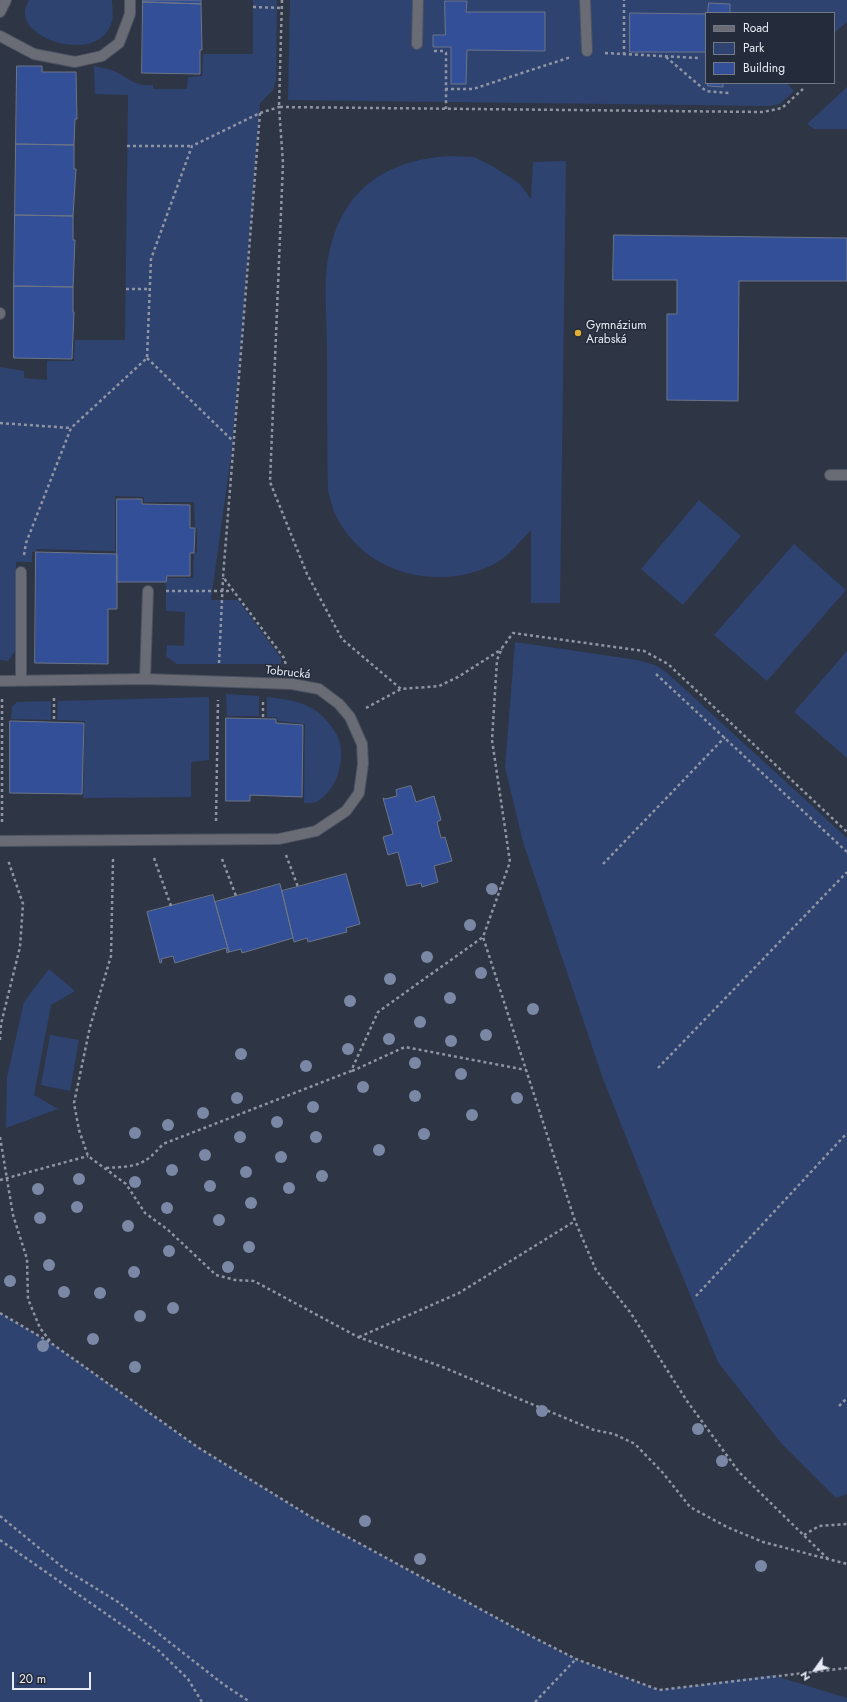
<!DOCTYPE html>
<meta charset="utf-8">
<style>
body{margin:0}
#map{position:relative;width:847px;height:1702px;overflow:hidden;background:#2e3545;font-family:Jost,sans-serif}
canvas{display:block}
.legend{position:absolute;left:705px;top:12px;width:130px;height:72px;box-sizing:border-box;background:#242b3a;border:1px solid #727885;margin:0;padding:5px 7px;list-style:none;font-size:12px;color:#e7ebf6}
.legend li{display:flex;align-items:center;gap:8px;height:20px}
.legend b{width:20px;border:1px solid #727885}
.north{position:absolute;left:795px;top:1650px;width:40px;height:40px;-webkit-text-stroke:3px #242b3a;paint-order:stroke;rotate:237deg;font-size:11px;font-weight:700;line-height:16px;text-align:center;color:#e7ebf6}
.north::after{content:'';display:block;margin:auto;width:14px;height:18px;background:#e7ebf6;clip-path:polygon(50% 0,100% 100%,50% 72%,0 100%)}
.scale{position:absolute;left:12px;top:1672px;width:79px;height:18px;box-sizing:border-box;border:2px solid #e7ebf6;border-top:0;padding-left:5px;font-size:12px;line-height:14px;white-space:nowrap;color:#e7ebf6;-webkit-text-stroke:3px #242b3a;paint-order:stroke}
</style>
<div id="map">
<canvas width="847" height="1702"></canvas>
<ul class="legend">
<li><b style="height:5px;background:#696c74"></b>Road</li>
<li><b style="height:11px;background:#2f4371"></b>Park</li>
<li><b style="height:11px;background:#324f97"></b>Building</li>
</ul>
<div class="north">N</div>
<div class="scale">20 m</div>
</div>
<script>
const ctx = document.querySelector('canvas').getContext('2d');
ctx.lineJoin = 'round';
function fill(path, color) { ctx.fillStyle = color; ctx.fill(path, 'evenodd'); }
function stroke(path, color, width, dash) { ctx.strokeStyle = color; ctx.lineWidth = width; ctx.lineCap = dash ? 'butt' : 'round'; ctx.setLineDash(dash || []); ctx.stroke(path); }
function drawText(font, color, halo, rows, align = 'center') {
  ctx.font = font + ' Jost,sans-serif'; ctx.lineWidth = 3; ctx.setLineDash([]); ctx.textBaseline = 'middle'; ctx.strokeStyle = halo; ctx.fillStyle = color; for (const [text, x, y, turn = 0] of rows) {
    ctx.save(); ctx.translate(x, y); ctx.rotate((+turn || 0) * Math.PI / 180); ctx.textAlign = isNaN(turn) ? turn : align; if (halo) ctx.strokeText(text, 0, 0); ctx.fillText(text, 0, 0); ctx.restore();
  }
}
fill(new Path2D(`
 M29 0H112C112 7 114 15 112 21 101 64 22 42 25 11 25 8 28 3 29 0Z
 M253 0H277L276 80 273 90 260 103 233 441 211 600H238L281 658V664H177L166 656 167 645 184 646 185 612 166 611V578H193L194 553 197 552V528H195L194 502H144V497L115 496V551L36 549V552H32V562H16L15 651 8 661 0 660V367L24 371V378L47 380V361H74L75 340H125L128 95 95 94 94 66C101 68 112 69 118 73 132 81 136 86 153 85V89H187L188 77 202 76 203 54H253Z
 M290 0H847V22L834 33V13H730V4L709 3 708 13 706 14H630V52H706V83H708V86L723 87V83H787L794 91 780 104 770 106 288 100ZM445 1H467L466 12H545V50H467L466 84H451V47H433V35H445Z
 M847 87V129H814L807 124Z
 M450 156 474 157 494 167 520 184 531 199 533 162 566 161 560 603H531V530C520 541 510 555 496 563 480 572 462 576 444 577 398 579 355 556 335 514 332 506 330 498 328 491 327 443 327 395 327 348 327 322 324 290 327 266 337 194 381 160 450 156Z
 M699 500 741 536 683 605 641 569Z
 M794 544 846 590 767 681 714 635Z
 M515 642 637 660 655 665 666 672 847 838V1494L836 1498 781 1443 718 1362 653 1205 602 1076 523 842 505 767Z
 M847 651V758L794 712Z
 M226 694 259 696V716H227Z
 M209 697V760L191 762V797L83 798 85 721 57 720 58 701Z
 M267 697C285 699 304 701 319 713 327 720 335 729 339 740 346 761 336 792 316 802 313 803 308 803 304 803L305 724 278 721 277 717H267Z
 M51 701V720L11 719 12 707 17 702Z
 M49 969 75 991 51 1005 34 1095 58 1109 6 1128 7 1077 24 1002Z
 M50 1035 79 1040 70 1091 41 1085Z
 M0 1313 51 1343 199 1448 311 1517 517 1629 576 1659 659 1690 772 1675 847 1698V1702H0Z`), '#2f4371');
const building = new Path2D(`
 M143 0H201V4L143 2Z
 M445 1H467L466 12H545V51L467 50 466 84H451V47H433V35H445Z
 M143 2 201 4 202 50H200V74L142 73Z
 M709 3 730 4V13H708Z
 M630 13 706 14V52H630Z
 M17 66H42V72H76L77 119H75L74 145 16 144Z
 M708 83H723V87L708 86Z
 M16 144 74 145V169H76L73 216 15 215Z
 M15 215 73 216V240H75L73 287 14 286Z
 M614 235 847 238V281H739L738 401 667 400V314H677V280H613Z
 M14 286 73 287V312H74L72 359 14 358Z
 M117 499H142V504L190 505V528H195L194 553H190V576H167L166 582H117Z
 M36 552 117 554V609H108V664L35 663Z
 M226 718 276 719V723L303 725 302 797 250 795V801H226Z
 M10 721 84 723 82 794 10 793Z
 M411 786 416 802 434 796 441 820 437 822 441 838 445 837 452 861 434 866 438 882 422 887 421 883 407 886 398 852 388 855 383 837 393 834 383 798 385 799 397 796 396 790Z
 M346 874 360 924 346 928 347 932 308 942 307 938 294 942 282 891Z
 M280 884 293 938 242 953 241 949 229 952 215 902Z
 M213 895 229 952 227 953 226 948 175 963 173 956 161 959 162 962 160 963 147 912Z`);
fill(building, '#324f97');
stroke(building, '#6d7587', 1);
const lane = new Path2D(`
 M585 0 587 51
 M0 36 34 54 75 62 102 56 119 43 130 14V0
 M417 44 418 0
 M0 313V314
 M830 475H847
 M145 679 148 591
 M21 680V572`);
const street = new Path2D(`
 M0 12 6 0
 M0 681 145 679 292 684 319 689 339 704 350 717 362 744 363 764 359 793 346 811 316 831 279 839 0 841`);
stroke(lane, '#4c5261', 12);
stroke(street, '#4c5261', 12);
stroke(new Path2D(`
 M282 0 279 107 763 112 782 108 803 89
 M253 7 282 8
 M434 51H444L446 53V109
 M605 53 698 58
 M624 55V0
 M666 57 706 91 729 93
 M445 89H473L571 57
 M260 113 223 577 284 658 286 665
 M127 146H192
 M126 289H150
 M147 358 233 441
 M0 423 71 428
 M24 555 26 543 71 428 147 358 151 259 192 146 260 113 279 107 283 163 270 482 307 574 342 639 401 689 439 686 458 677 502 649
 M166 591H233
 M219 663 223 578
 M656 674 847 852
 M54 698V722
 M2 699V824
 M263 702V718
 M366 708 401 689
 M216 821 218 700
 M286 855 298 887
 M154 858 171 906
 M113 859 111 956 90 1027 74 1103 79 1130 88 1156 126 1184 145 1213 167 1229 216 1275 235 1280 254 1281 358 1337 440 1366 594 1430 614 1434 635 1444 663 1473 690 1507 727 1527 763 1542 847 1564
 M222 859 236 896
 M603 864 725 737
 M0 1040 1 1024 20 947 23 904 8 860
 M658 1068 847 872
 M352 1071 405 1047 526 1070
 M0 1137 13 1215 27 1259 28 1299 40 1328 50 1341
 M106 1168C136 1166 143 1167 163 1144L351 1071 378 1012 483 937
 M0 1180 88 1156
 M696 1296 847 1133
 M0 1313 51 1343 199 1448 311 1517 517 1629 576 1659 659 1690 847 1668
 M359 1337 459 1293 575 1221
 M839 1406 847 1398
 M0 1516 66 1570 118 1602 223 1684 250 1702
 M804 1535 819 1526 847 1524
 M0 1540 158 1650 188 1679 202 1702
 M828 1559 739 1472 687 1401 630 1312 596 1270 575 1221 483 937 510 862 492 740 497 660 502 648 513 633 644 651 668 664 847 832
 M535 1702 576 1659`), '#8f95a2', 2.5, [3, 3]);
stroke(lane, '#696c74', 10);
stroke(street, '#696c74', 10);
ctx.fillStyle = '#7a88a5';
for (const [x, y] of [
 [492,889],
 [470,925],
 [427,957],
 [481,973],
 [390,979],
 [450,998],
 [350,1001],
 [533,1009],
 [420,1022],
 [486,1035],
 [389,1039],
 [451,1041],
 [348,1049],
 [241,1054],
 [415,1063],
 [306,1066],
 [461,1074],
 [363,1087],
 [415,1096],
 [237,1098],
 [517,1098],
 [313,1107],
 [203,1113],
 [472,1115],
 [277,1122],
 [168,1125],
 [135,1133],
 [424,1134],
 [240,1137],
 [316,1137],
 [379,1150],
 [205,1155],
 [281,1157],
 [172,1170],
 [246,1172],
 [322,1176],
 [79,1179],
 [135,1182],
 [210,1186],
 [289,1188],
 [38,1189],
 [251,1203],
 [77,1207],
 [167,1208],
 [40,1218],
 [219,1220],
 [128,1226],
 [249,1247],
 [169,1251],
 [49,1265],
 [228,1267],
 [134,1272],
 [10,1281],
 [64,1292],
 [100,1293],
 [173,1308],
 [140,1316],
 [93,1339],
 [43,1346],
 [135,1367],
 [542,1411],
 [698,1429],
 [722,1461],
 [365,1521],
 [420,1559],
 [761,1566]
]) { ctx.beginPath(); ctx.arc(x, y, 6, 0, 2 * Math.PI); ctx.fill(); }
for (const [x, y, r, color] of [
 [578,333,4,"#e1af34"]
]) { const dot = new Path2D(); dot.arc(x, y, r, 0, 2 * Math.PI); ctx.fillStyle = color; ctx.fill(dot); stroke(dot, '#242b3a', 1.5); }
drawText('12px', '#e7ebf6', '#242b3a', [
 ["Gymnázium",586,326],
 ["Arabská",586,340]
], 'left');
drawText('12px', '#e7ebf6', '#242b3a', [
 ["Tobrucká",288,673,6]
]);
</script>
